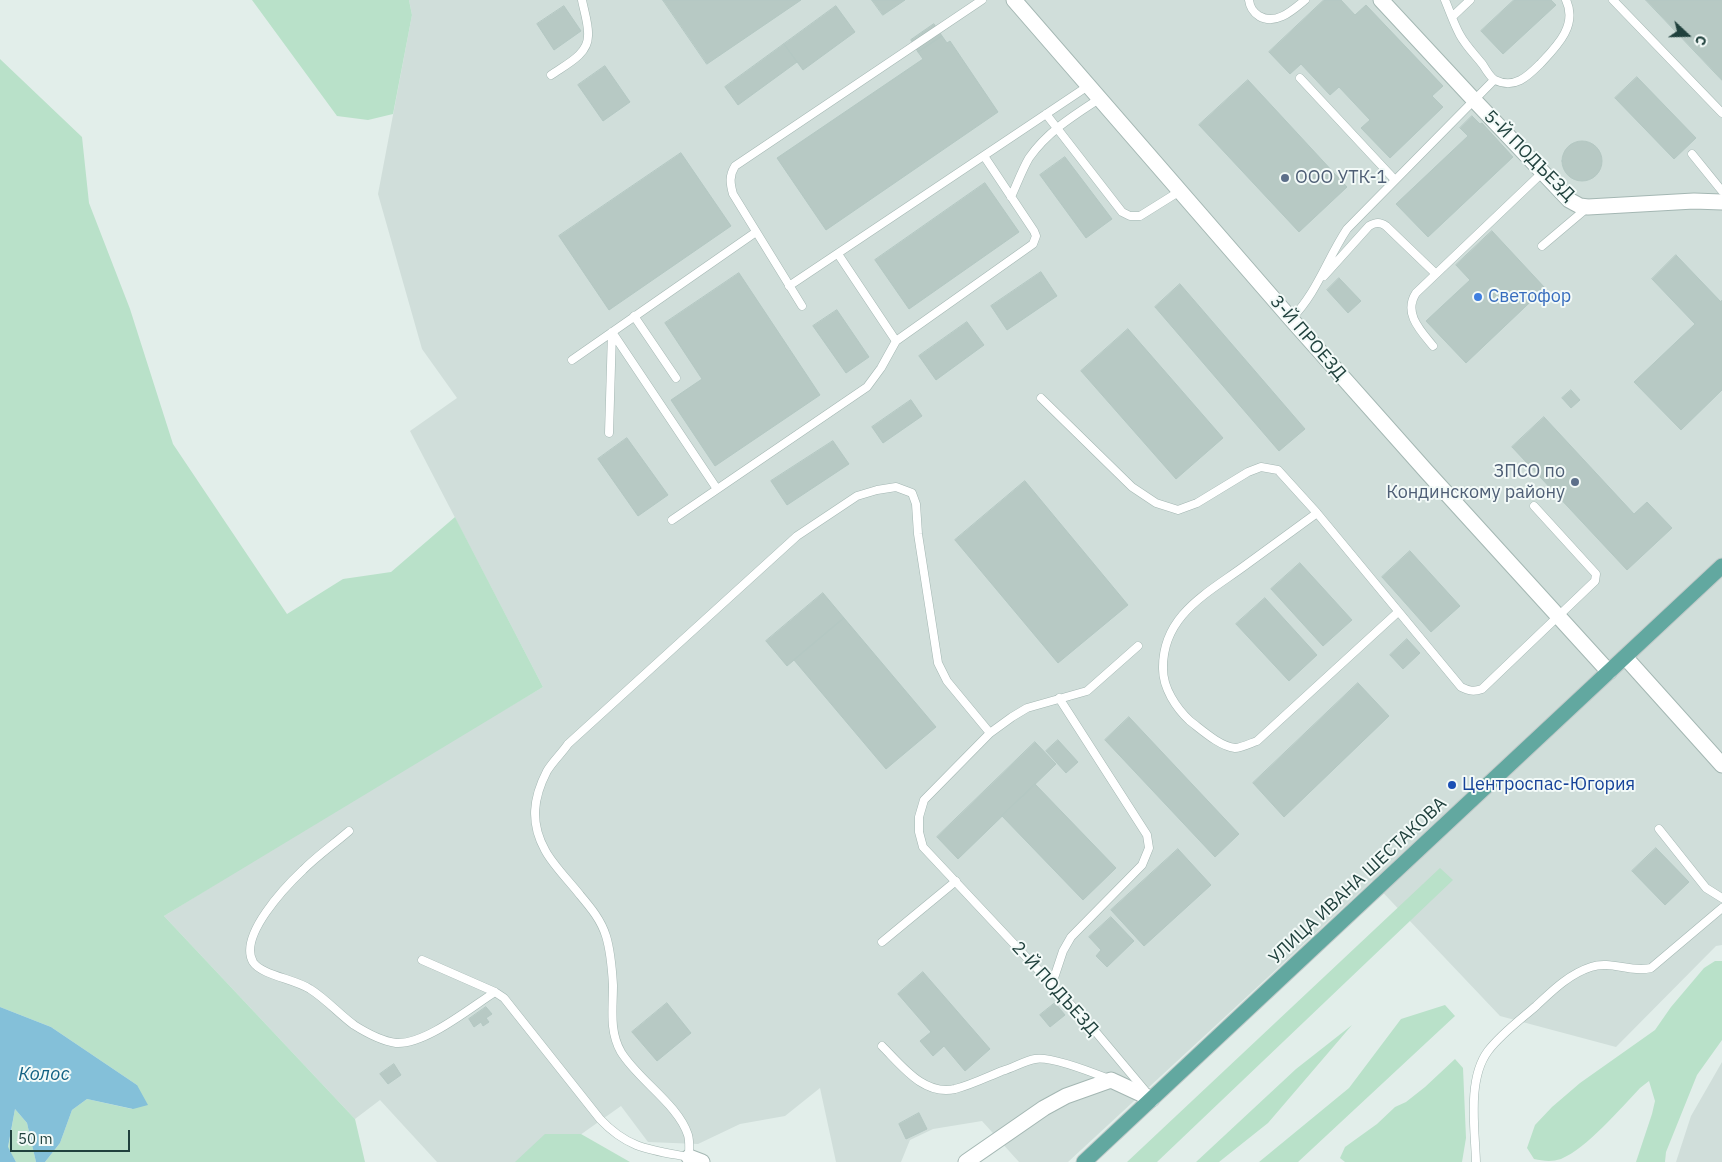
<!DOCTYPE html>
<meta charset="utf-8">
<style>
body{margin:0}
#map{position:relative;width:1722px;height:1162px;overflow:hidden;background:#e2eeea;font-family:"IBM Plex Sans",sans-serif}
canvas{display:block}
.north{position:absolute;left:1662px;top:10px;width:50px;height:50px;-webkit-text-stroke:4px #f3faf8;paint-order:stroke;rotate:111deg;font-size:14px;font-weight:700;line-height:20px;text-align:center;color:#20413d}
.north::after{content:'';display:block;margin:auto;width:18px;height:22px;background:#20413d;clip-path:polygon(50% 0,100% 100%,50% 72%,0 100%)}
.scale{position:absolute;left:10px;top:1130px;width:120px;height:22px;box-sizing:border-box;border:2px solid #20413d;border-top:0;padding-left:6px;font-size:15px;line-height:18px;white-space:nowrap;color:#20413d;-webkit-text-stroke:4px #f3faf8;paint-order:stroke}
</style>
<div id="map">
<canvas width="1722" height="1162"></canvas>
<div class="north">С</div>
<div class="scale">50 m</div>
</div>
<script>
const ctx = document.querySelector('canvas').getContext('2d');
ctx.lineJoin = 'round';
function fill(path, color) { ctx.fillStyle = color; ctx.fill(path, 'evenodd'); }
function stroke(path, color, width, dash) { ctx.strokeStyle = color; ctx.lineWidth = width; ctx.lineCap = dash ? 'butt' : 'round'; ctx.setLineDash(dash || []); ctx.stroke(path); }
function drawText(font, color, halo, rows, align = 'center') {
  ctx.font = font + ' "IBM Plex Sans",sans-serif'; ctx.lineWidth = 4; ctx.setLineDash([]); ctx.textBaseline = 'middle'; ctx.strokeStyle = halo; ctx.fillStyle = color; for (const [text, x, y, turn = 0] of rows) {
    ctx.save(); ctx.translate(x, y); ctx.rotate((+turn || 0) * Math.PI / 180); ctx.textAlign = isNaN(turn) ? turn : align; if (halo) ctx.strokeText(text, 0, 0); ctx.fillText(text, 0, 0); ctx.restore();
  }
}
fill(new Path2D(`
 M409 0H1722V945L1716 946 1616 1047 1500 1016 1372 881 1068 1162H1019L982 1121 933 1129 910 1140 901 1162H836L820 1088 785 1116 740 1124 698 1144 648 1142 621 1106 542 1162H437L380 1100 355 1119 164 916 374 786 543 687 410 431 457 398 422 349 378 194 412 15Z
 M1722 1062V1162H1676L1691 1116Z`), '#d0deda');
fill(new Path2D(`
 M252 0H409L412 15 393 114 368 120 337 116Z
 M0 59 82 137 89 203 130 309 173 444 287 614 343 579 391 572 455 517 543 687 164 916 355 1119 365 1162H45L60 1143 72 1110 87 1099 132 1109 137 1085 51 1027 0 1007Z
 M1440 868 1453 880 1157 1162H1127Z
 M1715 961H1722V1040L1697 1075 1666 1152 1665 1162H1636L1652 1114 1655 1101 1649 1081 1640 1088C1620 1109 1587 1148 1561 1159 1552 1162 1543 1161 1534 1159L1527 1148 1535 1125 1552 1107 1580 1083 1655 1030 1671 1007 1704 968Z
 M1445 1005 1455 1016 1298 1162H1259L1349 1088 1401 1019Z
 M1352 1025 1268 1123 1219 1162H1196L1296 1069Z
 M1455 1059 1463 1068 1466 1138 1462 1162H1345L1340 1158 1345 1147 1377 1124 1395 1107 1406 1102 1425 1087Z
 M15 1109 27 1123 36 1162H16L8 1148Z
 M545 1134H581L630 1162H515Z`), '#b9e1c9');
fill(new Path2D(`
 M0 1007 51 1027 137 1085 148 1105 133 1109 87 1099 72 1110 60 1143 45 1162H36L27 1123 15 1109 8 1147 16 1162H0Z`), '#84c0d9');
const building = new Path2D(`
 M663 0H801L707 64Z
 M872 0H905L883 15Z
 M1324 0H1341L1355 15 1366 5 1443 86 1432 96 1443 107 1390 158 1361 128 1370 120 1339 87 1330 95 1301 64 1290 74 1269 52Z
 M1514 0H1551L1556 5 1503 54 1481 31Z
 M1646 0H1722V80Z
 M564 6 581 31 554 50 537 24Z
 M836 6 855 32 803 70 784 44Z
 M934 24 942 36 918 52 911 40Z
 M942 36 947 43 950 41 998 112 826 230 777 158 923 59 918 52Z
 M784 44 797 62 738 105 725 87Z
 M605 66 630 102 603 121 578 85Z
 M1637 77 1696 138 1674 159 1615 98Z
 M1248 80 1347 187 1299 232 1199 125Z
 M1472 116 1480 124 1482 123 1513 157 1428 237 1396 204 1468 136 1460 128Z
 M1562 161a20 20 0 1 1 40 0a20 20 0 1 1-40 0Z
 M681 153 731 226 609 310 559 236Z
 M1065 157 1112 219 1086 238 1040 175Z
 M985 183 1019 232 909 309 875 260Z
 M1492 231 1545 288 1466 363 1426 321 1470 280 1456 265Z
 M1676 255 1721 302 1722 300V390L1681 430 1634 382 1695 324 1652 279Z
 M1041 272 1057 296 1007 330 991 306Z
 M739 273 820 395 715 466 671 400 702 379 665 323Z
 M1339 278 1361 301 1348 313 1327 290Z
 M1180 284 1305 429 1279 451 1155 307Z
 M837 310 869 357 846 373 813 326Z
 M967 322 984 345 936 380 919 356Z
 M1128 329 1223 438 1176 479 1081 371Z
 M1571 390 1580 400 1571 408 1562 398Z
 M911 400 922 416 883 443 872 427Z
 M1544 417 1634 514 1647 502 1672 528 1627 570 1512 447Z
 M627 438 668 495 638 516 598 459Z
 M833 441 849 464 787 505 771 481Z
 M1025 481 1128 605 1058 663 955 540Z
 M1410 551 1460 606 1431 632 1382 577Z
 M1300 563 1352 620 1323 646 1271 589Z
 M823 593 844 618 787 666 766 641Z
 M1265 598 1317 655 1289 681 1236 624Z
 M844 618 936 727 886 769 794 660Z
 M1407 639 1420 653 1403 669 1390 655Z
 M1358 683 1389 716 1284 817 1253 783Z
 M1129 717 1239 834 1215 857 1105 740Z
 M1058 740 1078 762 1066 773 1046 751Z
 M1035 742 1056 764 958 859 937 837Z
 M1035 784 1116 868 1083 900 1002 816Z
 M1656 848 1689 882 1665 905 1632 871Z
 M1178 849 1211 885 1144 946 1111 910Z
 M1111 917 1134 941 1107 967 1096 956 1101 950 1089 937Z
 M923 972 990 1049 965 1071 944 1046 933 1056 920 1041 931 1032 898 994Z
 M667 1003 691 1033 657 1061 632 1032Z
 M1055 1003 1065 1015 1050 1027 1040 1015Z
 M486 1007 492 1014 486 1018 489 1022 483 1026 481 1022 474 1027 469 1019Z
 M394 1064 401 1075 388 1084 380 1074Z
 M919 1113 927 1129 906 1139 899 1124Z`);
fill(building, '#b7c9c4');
stroke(building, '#b4c8c3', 1);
const lane = new Path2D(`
 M1249 0C1250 8 1253 12 1259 16 1276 26 1293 10 1305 0
 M1445 0C1450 12 1454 24 1460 35 1466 46 1476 56 1483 65 1486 70 1491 78 1495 80 1515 90 1529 75 1541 63 1557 46 1578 25 1566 0
 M1613 0 1722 113
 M1452 17 1470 0
 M551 75C565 65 588 55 588 36 589 25 584 11 582 0
 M1300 78 1395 180
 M1046 114 1122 212 1130 216H1140L1180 191
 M1692 154 1722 191
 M1011 197C1017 184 1022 170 1029 158 1047 132 1073 116 1099 99
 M1542 246 1587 208
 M838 254 896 341
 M1324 276 1369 226C1376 222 1380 222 1386 226L1436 274
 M789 286 1088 86
 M802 306 733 194C730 183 729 176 735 166L982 0
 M634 316 676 378
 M1291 319C1317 293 1327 259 1347 229L1494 80
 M612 332 717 489
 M1433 346C1420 330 1403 313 1416 293L1543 172
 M572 360 756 232
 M1041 398 1132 487 1156 503 1178 510 1197 503 1248 472 1261 467 1278 470 1317 513 1461 687C1469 691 1474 692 1482 689L1595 581 1596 574 1534 506
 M609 433 612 332
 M1317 513C1292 531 1268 549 1243 567 1206 594 1162 616 1163 669 1163 688 1176 708 1190 721 1202 730 1219 746 1235 748 1241 748 1251 743 1257 741L1398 612
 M672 520 867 387 881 368 896 341 1033 244 1036 236 1034 231 984 156
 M1138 646 1087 691 1027 708 1012 717 990 733 924 800 919 817V832L923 847 1090 1025 1147 1093
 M1659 829 1706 888 1722 898
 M349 831C334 844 317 856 303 870 286 886 238 936 253 962 261 975 295 979 310 989 326 999 339 1014 354 1025 365 1032 382 1041 396 1043 425 1045 470 1008 495 992
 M882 942 956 881
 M422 960 495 992 504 998 600 1119C628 1149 651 1150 689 1157 689 1150 690 1142 688 1135 678 1104 638 1080 621 1052 609 1031 613 1009 613 985 612 969 611 952 606 936 601 920 591 908 580 895 570 882 552 864 545 850 530 823 533 798 547 771 553 761 562 753 568 744L797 536 857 496 877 490 896 487 912 493 916 504 918 534 938 663 947 681 990 733
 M1052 984 1063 951 1071 937 1142 865 1149 848 1147 835 1059 698
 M882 1046C902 1066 924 1096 955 1089 971 1085 987 1077 1002 1071 1013 1068 1024 1061 1035 1059 1050 1056 1094 1073 1109 1079
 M1476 1162C1475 1129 1467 1079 1488 1051 1501 1034 1520 1020 1536 1006 1552 991 1569 974 1591 967 1610 960 1631 973 1651 968L1722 908`);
const street = new Path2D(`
 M1014 0 1291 319 1427 472 1609 672
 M1381 0 1474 100 1569 200 1580 206 1588 207 1694 201 1722 202
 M1625 657 1722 765
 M689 1157 702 1162
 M966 1162 1044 1108 1066 1096 1111 1080 1152 1099`);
const primary = new Path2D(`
 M1084 1162 1722 566`);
stroke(lane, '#a4b7b3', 9);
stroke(street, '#a4b7b3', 17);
stroke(primary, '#c1cac9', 17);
stroke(lane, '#fff', 8);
stroke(street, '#fff', 15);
stroke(primary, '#62a8a0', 15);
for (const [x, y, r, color] of [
 [1285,178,5,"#5c6f8a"],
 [1478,297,5,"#3f7fe0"],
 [1575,482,5,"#5c6f8a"],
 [1452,785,5,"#1a4fb4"]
]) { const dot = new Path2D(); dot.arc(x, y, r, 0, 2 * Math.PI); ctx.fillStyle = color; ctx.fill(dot); stroke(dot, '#f3faf8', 2); }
drawText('18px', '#20413d', '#f3faf8', [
 ["5-Й ПОДЪЕЗД",1529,156,45],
 ["3-Й ПРОЕЗД",1308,338,49],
 ["УЛИЦА ИВАНА ШЕСТАКОВА",1358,881,-43],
 ["2-Й ПОДЪЕЗД",1055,989,48]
]);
drawText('18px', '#4e5e75', '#f3faf8', [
 ["ООО УТК-1",1295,178],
 ["ЗПСО по",1565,472,"right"],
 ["Кондинскому району",1565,493,"right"]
], 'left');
drawText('18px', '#366cbe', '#f3faf8', [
 ["Светофор",1488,297]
], 'left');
drawText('18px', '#164399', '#f3faf8', [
 ["Центроспас-Югория",1462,785]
], 'left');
drawText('italic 19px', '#136284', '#f3faf8', [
 ["Колос",44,1075]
]);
</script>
